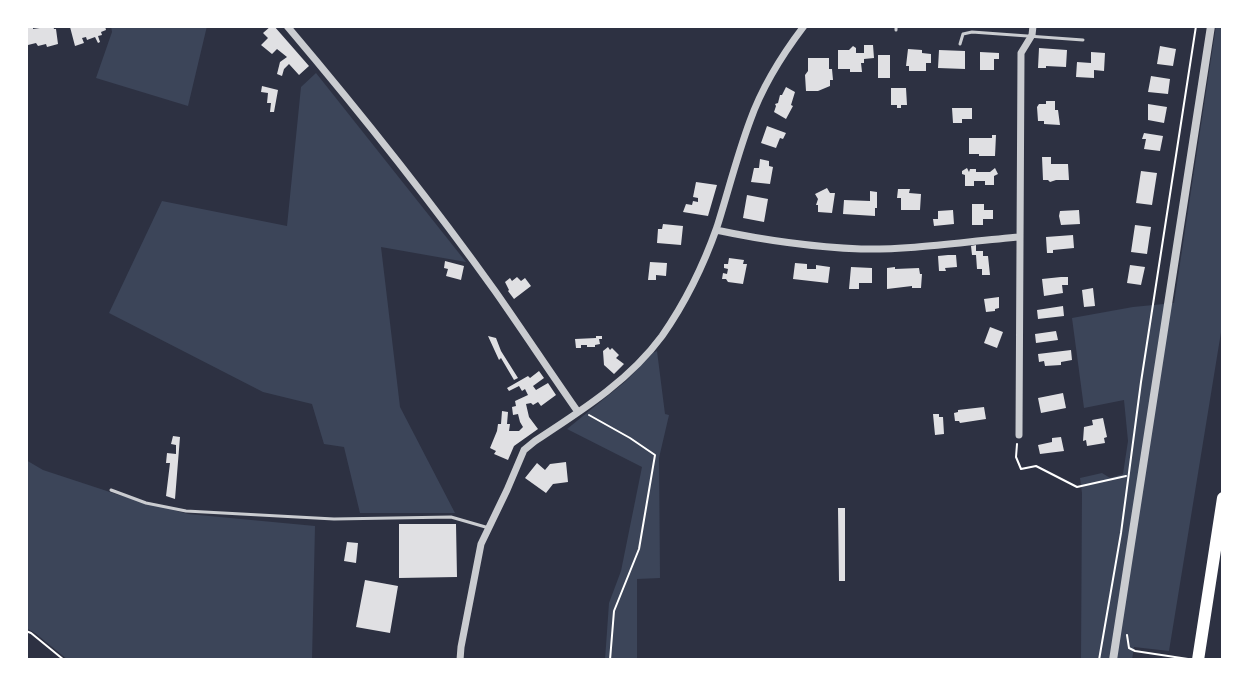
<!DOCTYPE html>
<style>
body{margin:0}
#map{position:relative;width:1249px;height:686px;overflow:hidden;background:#2d3142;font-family:Quicksand,sans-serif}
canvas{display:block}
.frame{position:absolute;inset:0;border:28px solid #fff;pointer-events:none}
</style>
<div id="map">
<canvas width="1249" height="686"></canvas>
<div class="frame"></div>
</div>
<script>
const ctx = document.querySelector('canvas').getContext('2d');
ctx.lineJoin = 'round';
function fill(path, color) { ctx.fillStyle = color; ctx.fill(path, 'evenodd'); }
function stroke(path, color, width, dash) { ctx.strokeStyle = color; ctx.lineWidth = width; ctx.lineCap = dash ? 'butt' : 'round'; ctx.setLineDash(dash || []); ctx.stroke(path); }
fill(new Path2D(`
 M111 26H207L188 106 96 78 112 32Z
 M1216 26H1223V320L1169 651 1134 647 1132 660H1081L1082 493 1080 478 1102 473 1110 478 1123 474 1128 441 1124 400 1084 408 1072 318 1133 307 1174 303Z
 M316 73 466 262 381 247 400 407 455 513H360L344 447 324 444 312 404 263 392 109 313 162 201 287 226 301 87Z
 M657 351 665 414 669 415 659 458 660 578 637 579V660H605L609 603 621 571 642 467 567 429 626 381 653 353Z
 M26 460 43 470 119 495 188 514 315 526 312 660H68L35 633 26 628Z`), '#3c4559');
fill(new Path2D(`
 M26 26H33V29L53 26 54 29H56L58 44 47 47 46 44 38 46 36 43 28 45 26 42Z
 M73 26H105L106 30 101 32 102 35 98 36 100 42 98 43 95 37 87 40 86 37 82 38 84 43 75 46 70 27Z
 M271 26H274L309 66 299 75 289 64 284 69 282 76 277 74 280 62 287 57 277 49 272 54 261 45 268 38 263 33Z
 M864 45H873L874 58 864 59V63H861L862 72H850V69H838V50H849L853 46 856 48V53H864Z
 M1160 46 1176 49 1173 66 1157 64Z
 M1039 48 1067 50 1066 67 1046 66V68H1038Z
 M908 49 922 50V53L931 54V63H926V71H909V66H906Z
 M939 50 965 51V69L938 68Z
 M980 52 999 53V59H994V70H980Z
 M1091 52 1105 53 1104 71 1094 70V78L1076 77 1077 62 1091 63Z
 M878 55H890V78H878Z
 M808 58H829V69H832L833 80H830V86L818 91H806L805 75 808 71Z
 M1151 76 1170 79 1168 94 1148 92Z
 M262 86 278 90 274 112H270L271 103H267L268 93 261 92Z
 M786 87 795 92 791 105 793 106 786 119 774 112 776 106 775 104 778 103 780 95H782Z
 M891 88H906L907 105H901V108H897V105H891Z
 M1046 101H1055V110H1058L1060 125 1044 124V121H1038L1037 107 1039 104H1046Z
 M1148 104 1167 107 1164 123 1148 120Z
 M952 108H972V119H962V123H953Z
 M767 126 786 133 783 139 780 138 776 148 761 143Z
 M1144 133 1163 136 1160 151 1144 149 1146 139H1142Z
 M992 135H996L995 156H979V154H969V138H992Z
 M1042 157H1051V164H1068L1069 180H1056L1050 182 1048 180H1043Z
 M760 159 769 161V166L773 167 770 184 751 182 754 168H759Z
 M967 168 969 172 970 169H976V172H990L995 168 998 174 994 176V185H985V181H974V186H965V175L962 174V171Z
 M1141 171 1157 173 1152 205 1136 203Z
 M696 182 717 185 708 216 683 212 686 204 692 205 693 201 698 202V198L693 197Z
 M827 188 830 193H835L832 213 818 212V205H816L818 199 815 194Z
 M898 189H910L909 193 921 194 920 210H901V198H897Z
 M870 191 877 192V208H875V216L843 214 844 200 870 201Z
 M747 195 768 199 764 222 743 218Z
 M972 204H984V210H993V219H983V225H972Z
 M953 210 954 224 934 226 933 219H938V211Z
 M1079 210 1080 224 1061 225 1059 216 1060 211Z
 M663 224 683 226 681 245 657 243 658 229H662Z
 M1135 225 1151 227 1147 254 1131 252Z
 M1073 235 1074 248 1053 250V253H1047L1046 237Z
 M976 245V251H983V256H988L990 275H982V269H977L976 255H972L971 246Z
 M948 255H956L957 267 945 268 946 271H939L938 256Z
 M729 258 744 260 743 264H747L743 284 728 282 726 279H722L723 273 727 274 728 269 724 268V264H728Z
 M445 261 464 266 461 280 446 276 448 269 444 268Z
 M650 262 667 263 666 276 656 275V280H648Z
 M795 263 807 264V269H816V265L830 267 828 283 793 279Z
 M1130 265 1145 267 1141 285 1127 283Z
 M851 267 872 268V283H859V289H849Z
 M895 267V269L919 268 920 274H922L921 288H912V286L887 289V268Z
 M517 277 521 281 525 278 531 286 514 299 508 291 509 290 505 282 510 278 512 281Z
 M1061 277H1068V285H1062L1063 293 1044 296 1042 279Z
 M1093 288 1095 306 1084 307 1082 290Z
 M999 297V308L995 309V311L986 312 984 299Z
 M1063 306 1064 316 1038 319 1037 310Z
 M990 327 1003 332 997 348 984 343Z
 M1056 331 1058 340 1036 343 1035 334Z
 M488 336 496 338 501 351 518 378 514 380 501 358 499 360Z
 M596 336H602V339H599L600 344 595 345V347H587V345H581V348H576L575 339 596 338Z
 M608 347 610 350 612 348 619 355 616 358 624 364 614 374 604 365 603 351Z
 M1071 350 1072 360 1061 362V365L1045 366 1044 361 1039 362 1038 354Z
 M539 371 544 378 533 386 536 390 548 383 556 395 541 406 538 402 533 405 531 403 526 404 529 417 538 429 514 446 508 460 494 454 496 451 490 448 497 431 498 424H501L502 411 508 412 507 424H510L509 431H519L523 427 520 422 518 414 513 415 512 407 516 406 515 401 528 395 525 389 522 391 519 386 509 391 507 388 528 376 530 378Z
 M1063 393 1066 408 1041 413 1038 398Z
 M984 407 986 419 960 423 959 421H955L954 413 958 412V410Z
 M933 414H939V417H943L944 434 935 435Z
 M1103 418 1107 437 1104 438 1105 443 1087 446 1086 440 1083 441 1084 427 1093 425 1092 420Z
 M173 436 180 437 175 499 166 496 170 463H166L167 453 176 454V445L171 444Z
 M1061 437 1064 451 1040 454 1038 445 1052 442V438Z
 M566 462 568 482 553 484 546 493 525 478 537 463 545 470 550 464Z
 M838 508H845V581H839Z
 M399 524H456L457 577 399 578Z
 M347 542 358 543 356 563 344 561Z
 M365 580 398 586 390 633 356 627Z`), '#e0e0e3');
stroke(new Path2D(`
 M589 415 630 438 655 455 639 549 614 611 610 660
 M1017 444 1016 457 1021 469 1036 466 1077 487 1126 476
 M26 631 31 633 64 660
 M1127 635 1129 648 1135 651 1188 659
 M1099 660 1121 533 1141 382 1196 26`), '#fff', 2);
stroke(new Path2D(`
 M896 30V26
 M960 44 963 34 972 32 1083 40
 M111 490 146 503 186 511 334 519 451 517 489 528`), '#caccd0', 3);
stroke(new Path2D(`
 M287 26C359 111 430 200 495 291 523 331 550 372 578 412
 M716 230C763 240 813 247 861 249 914 250 968 241 1020 237
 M1019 435 1021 53 1032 35 1033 26
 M460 660 461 647 481 544 507 490 524 450 535 441C581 411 629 381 662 336 685 303 704 264 717 227 728 192 737 156 750 121 762 87 782 55 804 26`), '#caccd0', 7);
stroke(new Path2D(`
 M1113 660 1211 26`), '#caccd0', 8);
stroke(new Path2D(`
 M1198 660 1223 498`), '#fff', 12);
</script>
